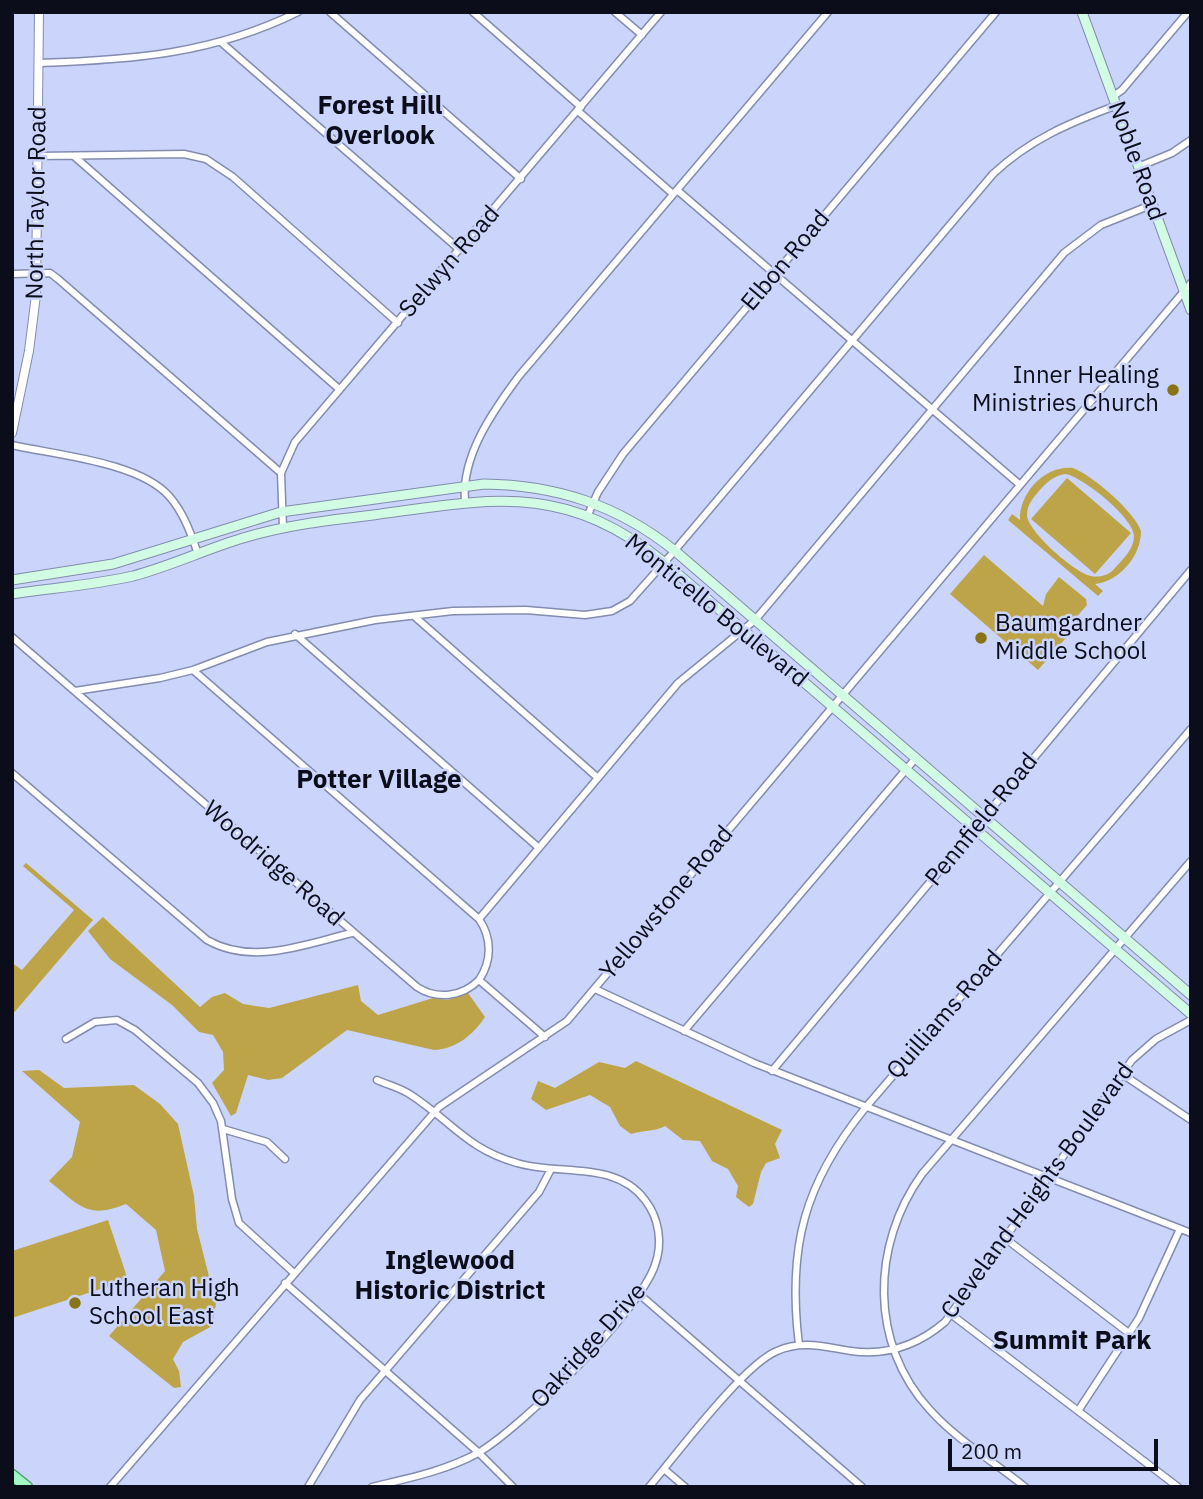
<!DOCTYPE html>
<style>
body{margin:0}
#map{position:relative;width:1203px;height:1499px;overflow:hidden;background:#cbd5fb;font-family:"IBM Plex Sans",sans-serif}
canvas{display:block}
.frame{position:absolute;inset:0;border:14px solid #0b0d1a;pointer-events:none}
.scale{position:absolute;left:948px;top:1439px;width:210px;height:32px;box-sizing:border-box;border:4px solid #0b0d1a;border-top:0;padding-left:9px;font-size:21px;line-height:24px;white-space:nowrap;color:#0b0d1a;-webkit-text-stroke:5px #cbd5fb;paint-order:stroke}
</style>
<div id="map">
<canvas width="1203" height="1499"></canvas>
<div class="frame"></div>
<div class="scale">200 m</div>
</div>
<script>
const ctx = document.querySelector('canvas').getContext('2d');
ctx.lineJoin = 'round';
function fill(path, color) { ctx.fillStyle = color; ctx.fill(path, 'evenodd'); }
function stroke(path, color, width, dash) { ctx.strokeStyle = color; ctx.lineWidth = width; ctx.lineCap = dash ? 'butt' : 'round'; ctx.setLineDash(dash || []); ctx.stroke(path); }
function drawText(font, color, halo, rows, align = 'center') {
  ctx.font = font + ' "IBM Plex Sans",sans-serif'; ctx.lineWidth = 5; ctx.setLineDash([]); ctx.textBaseline = 'middle'; ctx.strokeStyle = halo; ctx.fillStyle = color; for (const [text, x, y, turn = 0] of rows) {
    ctx.save(); ctx.translate(x, y); ctx.rotate((+turn || 0) * Math.PI / 180); ctx.textAlign = isNaN(turn) ? turn : align; if (halo) ctx.strokeText(text, 0, 0); ctx.fillText(text, 0, 0); ctx.restore();
  }
}
fill(new Path2D(`
 M1073 468C1092 475 1135 512 1141 531 1141 556 1120 581 1095 584L1103 591 1098 596 1008 520 1012 514 1020 520C1019 493 1045 465 1073 468ZM1065 474C1082 476 1134 518 1134 536 1134 549 1123 559 1115 568 1109 575 1100 578 1091 576 1075 573 1027 531 1027 515 1027 505 1033 498 1039 491 1047 482 1053 476 1065 474Z
 M1067 478 1131 533 1095 574 1031 519Z
 M984 555 1043 606 1046 594 1059 577 1086 599 1087 605 1068 627 1072 631 1038 670 950 594Z
 M26 863 93 920 12 1015V963L22 970 74 910 23 866Z
 M103 917 200 1007 212 997 225 993 243 1004 269 1008 358 985 361 1001 378 1015 433 998 447 1000 468 993 485 1017C473 1035 456 1049 434 1050L347 1030 282 1078 268 1080 248 1075 236 1113 231 1116 212 1083 224 1070 223 1052 213 1035 199 1032 172 1005 110 959 88 931Z
 M636 1061 782 1130 775 1144 780 1158 766 1163 761 1172 753 1204 749 1207 736 1197 738 1186 728 1169 712 1161 700 1141 683 1140 665 1126C654 1132 643 1130 631 1134L620 1126 610 1107 590 1095 546 1110 531 1099 538 1081 555 1088 599 1062 625 1068Z
 M39 1070 64 1088 134 1085 160 1104 178 1124 194 1196 197 1229 216 1304 212 1326 183 1342 173 1359 179 1371 181 1387 174 1388 109 1336 165 1271 156 1230 126 1204C87 1220 79 1205 49 1181L72 1157 80 1122 22 1071Z
 M108 1220 128 1280 12 1318V1251Z`), '#bea448');
const minor = new Path2D(`
 M330 12 521 179
 M473 12 581 107
 M615 12 642 35
 M222 43 460 250
 M39 63C132 60 213 54 298 12
 M1112 97 1122 90 1188 12
 M578 111 673 194
 M38 156 184 154 206 159 233 177 398 323
 M75 157 339 389
 M1138 167 1172 153 1191 140
 M677 190 1019 484
 M12 274 50 273 58 279 281 473
 M12 445C56 455 139 462 169 496 184 513 191 534 198 554
 M465 501C461 456 493 411 519 376L828 12
 M587 517 598 492 623 454 996 12
 M283 528 281 473 295 442 661 12
 M414 616 598 778
 M295 634 539 848
 M12 637 417 987C437 1000 462 997 479 980L545 1037
 M193 670 479 919C492 938 492 961 479 980
 M75 691 160 678 193 670 267 642 375 620 453 611 526 610 585 615 612 611 630 601 670 556 993 174C1029 140 1069 123 1115 106
 M12 773 207 940C253 966 305 944 352 933
 M479 919 678 683 755 620 1064 253 1101 225 1151 205
 M595 989 754 1063 1191 1233
 M684 1031 915 759
 M66 1039 95 1022 117 1020 135 1030 198 1083 213 1103 221 1121 232 1199 239 1223 294 1273
 M772 1071 1191 570
 M1122 1074 1191 1120
 M223 1129 267 1142 285 1159
 M1006 1239 1130 1334
 M285 1283 478 1452 513 1487
 M639 1294 862 1487
 M952 1315 1178 1487
 M799 1345C787 1248 804 1183 866 1107L1191 729
 M1078 1411 1139 1318 1180 1229
 M664 1469 685 1487
 M110 1487 439 1107 567 1021 1191 283
 M308 1487 360 1400 539 1192 550 1171
 M372 1487C409 1478 445 1471 478 1453 522 1427 639 1312 655 1265 663 1243 659 1218 645 1200 615 1160 559 1176 517 1163 467 1149 451 1121 411 1095 401 1088 388 1085 377 1080
 M649 1487C676 1455 744 1364 777 1351 802 1340 825 1347 851 1351 886 1356 918 1345 945 1322L1132 1060 1156 1039 1191 1020
 M1025 1487C994 1462 957 1440 930 1410 869 1344 871 1245 922 1174L1191 861`);
const tertiary = new Path2D(`
 M12 433 29 351 36 295 39 12`);
const secondary = new Path2D(`
 M1082 12 1191 310
 M12 580 113 564 281 512 484 484C556 485 618 505 675 551L1191 995
 M12 594C52 588 94 585 133 576 171 566 206 549 243 538 286 525 330 520 373 515 491 499 563 481 665 563L1191 1014`);
const primary = new Path2D(`
 M12 1475 27 1487`);
stroke(minor, '#838caf', 9);
stroke(tertiary, '#838caf', 10);
stroke(secondary, '#838caf', 11);
stroke(primary, '#46a26f', 13);
stroke(minor, '#fff', 6);
stroke(tertiary, '#fff', 8);
stroke(secondary, '#d1fbe2', 9);
stroke(primary, '#a3f7c4', 10);
for (const [x, y, r, color] of [
 [1173,390,7,"#8a7315"],
 [981,638,7,"#8a7315"],
 [75,1303,7,"#8a7315"]
]) { const dot = new Path2D(); dot.arc(x, y, r, 0, 2 * Math.PI); ctx.fillStyle = color; ctx.fill(dot); stroke(dot, '#cbd5fb', 2.5); }
drawText('24px', '#0b0d1a', '#cbd5fb', [
 ["Noble Road",1136,161,70],
 ["North Taylor Road",37,203,-89],
 ["Elbon Road",786,261,-50],
 ["Selwyn Road",450,262,-49],
 ["Monticello Boulevard",716,611,39],
 ["Pennfield Road",982,820,-51],
 ["Woodridge Road",273,864,41],
 ["Yellowstone Road",667,903,-50],
 ["Quilliams Road",945,1015,-49],
 ["Cleveland Heights Boulevard",1038,1191,-54],
 ["Oakridge Drive",589,1346,-48]
]);
drawText('24px', '#0b0d1a', '#cbd5fb', [
 ["Inner Healing",1159,376,"right"],
 ["Ministries Church",1159,404,"right"],
 ["Baumgardner",995,624],
 ["Middle School",995,652],
 ["Lutheran High",89,1289],
 ["School East",89,1317]
], 'left');
drawText('bold 26px', '#0b0d1a', '#cbd5fb', [
 ["Forest Hill",380,106],
 ["Overlook",380,136],
 ["Potter Village",379,780],
 ["Inglewood",450,1261],
 ["Historic District",450,1291],
 ["Summit Park",1072,1341]
]);
</script>
